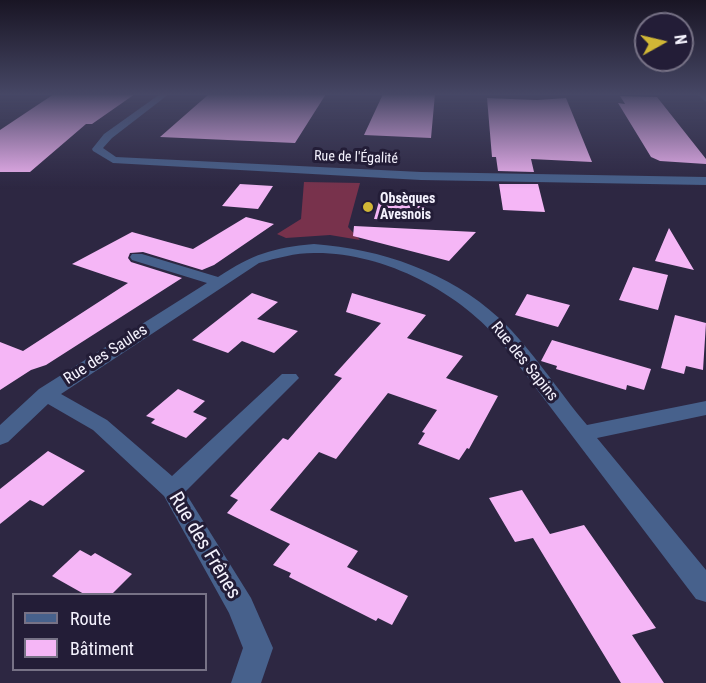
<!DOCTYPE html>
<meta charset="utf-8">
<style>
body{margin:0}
#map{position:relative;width:706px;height:683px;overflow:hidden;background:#2d2742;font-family:"Roboto Condensed",sans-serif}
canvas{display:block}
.legend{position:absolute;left:12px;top:593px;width:195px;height:78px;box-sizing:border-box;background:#231d37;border:2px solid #777286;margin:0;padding:8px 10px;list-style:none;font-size:18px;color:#f4f2fd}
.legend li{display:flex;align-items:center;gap:12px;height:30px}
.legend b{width:30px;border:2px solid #777286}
.north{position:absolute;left:634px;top:12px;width:60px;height:60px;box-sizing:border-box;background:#231d37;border:2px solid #777286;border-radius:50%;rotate:82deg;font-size:16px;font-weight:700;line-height:24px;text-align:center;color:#f4f2fd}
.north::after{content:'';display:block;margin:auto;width:21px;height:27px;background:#d1b736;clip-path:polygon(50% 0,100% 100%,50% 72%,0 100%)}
</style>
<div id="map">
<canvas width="706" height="683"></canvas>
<ul class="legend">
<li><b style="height:8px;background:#47618c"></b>Route</li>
<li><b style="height:16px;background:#f5b6f6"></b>Bâtiment</li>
</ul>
<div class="north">N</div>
</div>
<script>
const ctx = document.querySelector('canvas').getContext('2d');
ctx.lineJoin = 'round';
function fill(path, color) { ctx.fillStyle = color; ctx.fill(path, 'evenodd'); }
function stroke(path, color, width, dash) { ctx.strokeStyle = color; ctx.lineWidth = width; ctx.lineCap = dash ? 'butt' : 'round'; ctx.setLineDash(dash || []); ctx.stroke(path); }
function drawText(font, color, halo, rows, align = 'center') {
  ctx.font = font + ' "Roboto Condensed",sans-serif'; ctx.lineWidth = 6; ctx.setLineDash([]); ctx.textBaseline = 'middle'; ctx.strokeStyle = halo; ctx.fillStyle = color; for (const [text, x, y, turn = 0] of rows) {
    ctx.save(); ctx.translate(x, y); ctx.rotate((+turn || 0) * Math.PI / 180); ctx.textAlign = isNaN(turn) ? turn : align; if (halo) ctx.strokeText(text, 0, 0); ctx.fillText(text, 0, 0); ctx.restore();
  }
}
fill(new Path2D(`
 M304 182 360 183 348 227 360 240 330 235 286 238 277 234 301 219Z`), '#78324c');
fill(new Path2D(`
 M54 94H135L92 124H86L30 172H0V130Z
 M209 94H326L295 143 160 137Z
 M383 94H435L431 138 364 135Z
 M620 96 657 97 706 159V164L660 161 651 157 618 103 625 104Z
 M487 98 537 100 566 98 592 162 531 159 534 172 498 171 496 157H492Z
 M240 184 273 186 258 209 222 206Z
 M499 184H538L545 212 503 210Z
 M380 198 433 200 410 221 374 219Z
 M246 217 274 224 214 265 202 270 143 252 130 253 128 258 131 262 182 278 46 365 31 370 0 390V342L23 351 128 283 72 264 132 232 193 249Z
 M354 226 476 232 449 261 353 236Z
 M669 228 694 270 655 261Z
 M633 267 668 275 658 310 619 300Z
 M252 293 278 302 257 319 298 331 274 353 242 341 228 353 192 340Z
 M352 293 426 315 407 338 463 356 446 378 498 396 469 449 467 448 459 460 418 444 425 433 422 432 437 410 388 393 336 459 319 452 270 510 358 551 347 567 408 596 392 625 378 618 376 621 289 577 291 573 273 565 290 544 227 513 238 500 230 496 283 438 288 440 342 378 334 375 381 323 346 312Z
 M527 294 570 305 558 327 515 315Z
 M675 315 706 323 703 370 686 366 684 374 661 368Z
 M552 340 651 369 644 390 627 385 626 390 556 369 557 366 541 361Z
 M178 389 205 401 193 412 207 418 186 438 151 423 155 419 146 416Z
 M48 451 85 471 43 506 30 500 0 524V489Z
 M522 490 550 534 584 525 656 628 632 635 664 683H621L533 538 515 542 489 498Z
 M80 550 91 556 95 553 132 574 112 594H84L52 576Z`), '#f5b6f6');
fill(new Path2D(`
 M160 94H169L112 138 103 148 116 157 421 172 706 177V185L421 180 113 163 93 151 92 149 104 134Z
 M697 94H706V102Z
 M314 244C381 249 449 272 499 318 532 349 558 391 587 425L706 401V415L597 438 706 570V602L696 599 504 346C461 292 383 252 314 253 295 253 277 258 259 263L61 394 107 420 172 476 282 374H296L299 378 185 492 251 598 273 648 261 683H231L243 648 229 613 164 496 93 430 48 404 8 442 0 445V425L39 389 207 283 132 260 130 257 132 254H142L218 277C253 254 272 248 314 244Z`), '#47618c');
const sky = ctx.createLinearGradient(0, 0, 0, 189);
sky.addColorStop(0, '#191524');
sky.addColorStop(0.5, '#464765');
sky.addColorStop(1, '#46476500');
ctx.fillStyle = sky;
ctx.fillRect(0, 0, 706, 189);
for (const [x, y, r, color] of [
 [368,207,6,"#d1b736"]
]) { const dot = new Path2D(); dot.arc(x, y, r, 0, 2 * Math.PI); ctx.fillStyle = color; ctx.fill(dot); stroke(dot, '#231d37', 2); }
drawText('14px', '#f4f2fd', '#231d37', [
 ["Rue de l'Égalité",356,158,2]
]);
drawText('bold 14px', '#f4f2fd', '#231d37', [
 ["Obsèques",380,199],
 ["Avesnois",380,215]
], 'left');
drawText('16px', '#f4f2fd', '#231d37', [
 ["Rue des Saules",106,355,-33],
 ["Rue des Sapins",524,362,51]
]);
drawText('20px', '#f4f2fd', '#231d37', [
 ["Rue des Frênes",204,546,59]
]);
</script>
